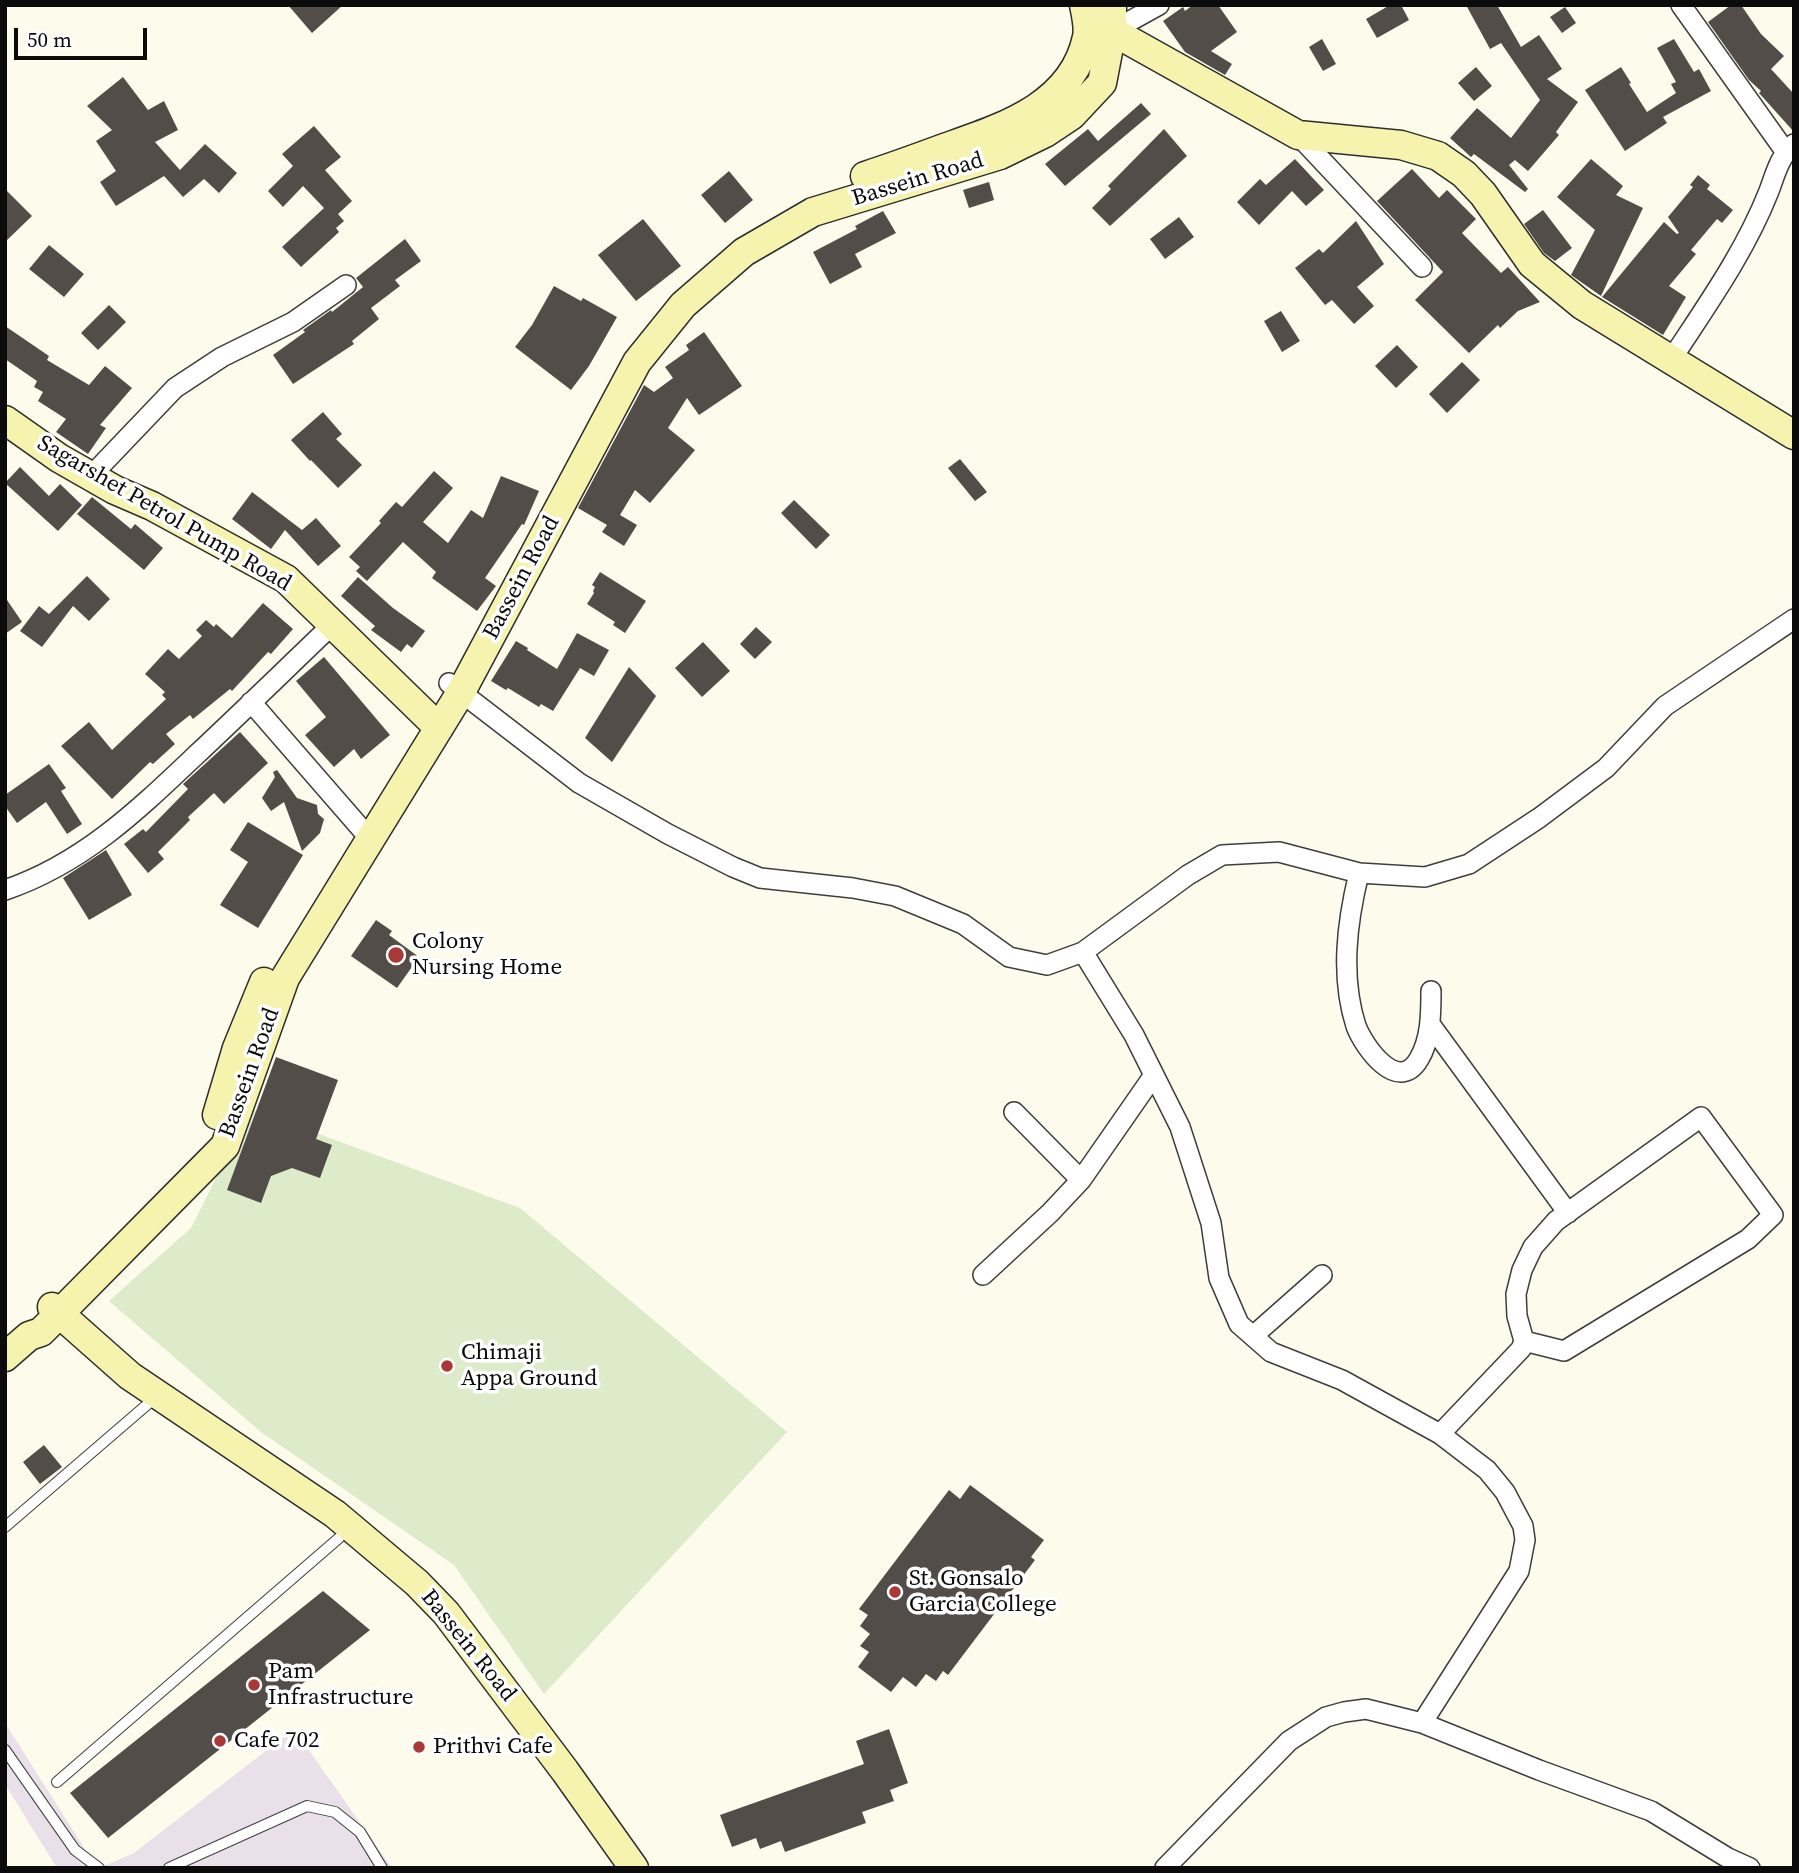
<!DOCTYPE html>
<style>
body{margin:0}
#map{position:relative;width:1799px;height:1873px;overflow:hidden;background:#fdfbeb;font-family:"Source Serif 4",serif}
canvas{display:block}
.frame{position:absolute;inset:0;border:7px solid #0b0b0b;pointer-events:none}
.scale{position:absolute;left:14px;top:28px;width:133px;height:32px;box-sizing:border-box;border:4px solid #0b0b0b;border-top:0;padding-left:9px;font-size:21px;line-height:24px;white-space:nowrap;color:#0b0b0b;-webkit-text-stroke:5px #fff;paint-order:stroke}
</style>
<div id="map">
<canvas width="1799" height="1873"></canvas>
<div class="frame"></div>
<div class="scale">50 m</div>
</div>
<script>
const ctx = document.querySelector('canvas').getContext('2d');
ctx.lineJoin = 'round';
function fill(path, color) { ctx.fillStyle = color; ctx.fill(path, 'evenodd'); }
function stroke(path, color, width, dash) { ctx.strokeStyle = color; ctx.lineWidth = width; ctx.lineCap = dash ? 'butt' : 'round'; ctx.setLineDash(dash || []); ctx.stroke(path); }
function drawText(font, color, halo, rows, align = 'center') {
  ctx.font = font + ' "Source Serif 4",serif'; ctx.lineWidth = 7; ctx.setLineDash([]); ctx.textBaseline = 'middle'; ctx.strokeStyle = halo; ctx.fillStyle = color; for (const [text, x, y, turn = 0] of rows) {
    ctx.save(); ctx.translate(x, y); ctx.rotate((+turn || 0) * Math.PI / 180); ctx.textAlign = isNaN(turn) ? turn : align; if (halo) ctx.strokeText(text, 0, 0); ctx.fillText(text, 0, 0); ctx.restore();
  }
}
fill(new Path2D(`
 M5 1723 97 1868H57L5 1784Z
 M294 1729 392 1868H99L134 1853Z`), '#e9e0e9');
fill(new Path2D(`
 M251 1109 520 1208 787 1432 544 1694 454 1565 261 1432 109 1301 191 1228Z`), '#ddebca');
fill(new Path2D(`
 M288 5H343L312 33Z
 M1193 5H1218L1237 32 1211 51 1232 64 1225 75 1185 52 1163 21 1183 7 1185 11Z
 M1390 5H1401L1409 20 1377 38 1366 19Z
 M1466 5H1497L1521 47 1539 35 1562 69 1547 79 1578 102 1556 132 1559 135 1528 171 1515 160 1509 165 1528 189 1525 192 1474 154 1471 157 1450 138 1477 108 1511 138 1540 100 1501 43 1490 49Z
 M1731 5H1741L1761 34 1784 56 1771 69 1794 94V132L1759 93 1761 91 1749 80 1708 22Z
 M1565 7 1576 23 1562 33 1550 17Z
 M1322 39 1336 64 1323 71 1309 47Z
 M1674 39 1694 72 1699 69 1711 91 1663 117 1667 123 1625 151 1585 90 1621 67 1631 83 1629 84 1647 112 1676 93 1671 84 1676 82 1657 48Z
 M1476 67 1492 86 1474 101 1458 83Z
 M123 77 148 110 164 101 178 130 155 142 180 170 205 144 237 173 219 193 204 179 183 197 164 176 116 206 100 182 116 171 96 141 112 130 87 106Z
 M1141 103 1151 114 1065 186 1045 164 1088 129 1098 141Z
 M314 126 341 157 325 170 352 201 338 214 344 221 336 228 339 232 301 267 282 247 324 208 303 186 283 207 268 191 293 166 282 154Z
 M1164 129 1187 156 1110 226 1092 208 1111 189 1108 186Z
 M1295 159 1324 190 1306 206 1292 191 1259 225 1237 202 1260 179 1266 185Z
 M1591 159 1623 186 1616 195 1643 208 1601 296 1571 275 1595 230 1557 197Z
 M1412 169 1439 198 1447 190 1476 219 1462 233 1501 273 1508 267 1540 302 1518 311 1500 328 1498 325 1469 353 1415 300 1443 272 1377 201Z
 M729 171 753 200 725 223 701 195Z
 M1698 175 1710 185 1707 189 1733 210 1722 223 1717 219 1691 250 1696 254 1669 286 1686 297 1663 335 1602 297 1664 222 1677 234 1679 233 1668 217 1693 187 1690 185Z
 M989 182 994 200 969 208 963 190Z
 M5 189 32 216 5 242Z
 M1543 210 1572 248 1555 261 1544 253 1524 224Z
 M883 211 896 233 855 254 862 267 830 284 813 252 857 229 855 226Z
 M1179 217 1194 237 1165 259 1150 239Z
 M643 219 681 266 636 301 598 255Z
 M1356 221 1384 264 1357 287 1374 306 1354 324 1332 300 1325 305 1295 268 1319 249 1323 253Z
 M405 239 421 261 395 280 400 286 371 308 379 319 352 341 354 344 293 384 273 355 305 332 303 330 331 310 332 312 363 287 356 278Z
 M49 245 84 274 64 297 29 269Z
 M554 286 581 301 583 298 617 317 589 366 571 390 515 347 532 325Z
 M109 305 126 322 98 350 81 333Z
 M1281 311 1300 341 1282 352 1264 321Z
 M5 326 49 356 47 360 89 385 105 366 132 388 100 425 106 428 88 454 56 432 66 419 38 401 43 392 34 387 37 381 5 359Z
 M704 332 742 386 699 415 687 398 668 428 695 450 650 503 635 490 620 515 637 525 624 546 602 532 607 525 578 508 644 385 654 392 673 378 665 367 689 350 686 345Z
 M1397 345 1418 367 1396 388 1375 366Z
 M1462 362 1480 380 1447 413 1429 394Z
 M323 412 342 434 336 439 362 465 338 488 311 460 310 461 291 440Z
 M960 459 987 492 975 501 948 468Z
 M20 467 49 496 60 484 82 505 58 531 5 483Z
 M434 471 453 488 423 522 448 543 471 510 483 518 501 476 539 491 524 525 522 524 485 578 496 586 477 611 432 578 436 572 403 542 367 581 356 571 360 567 349 557 381 523 379 521 396 502 402 507Z
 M252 492 302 530 316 518 341 546 318 566 285 530 271 549 232 519Z
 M92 497 131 529 135 524 163 548 144 570 77 514Z
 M794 500 830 535 816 549 781 513Z
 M600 572 646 601 625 633 613 625 615 622 587 604 594 593 593 591 595 587 592 585Z
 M87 576 110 599 89 621 73 606 42 647 20 631 39 606 49 614Z
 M358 577 393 608 425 631 412 648 407 644 401 652 371 630 375 626 341 596Z
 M5 597 22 622 5 634Z
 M263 603 293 629 271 654 268 652 232 691 230 689 193 719 190 715 166 734 175 744 153 764 150 762 112 799 61 746 89 722 112 750 166 699 162 695 165 692 145 674 168 649 179 659 202 636 196 630 206 620 214 627 216 624 232 638Z
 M756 627 772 642 755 659 740 644Z
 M577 633 609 650 594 676 580 668 553 711 541 704 539 707 508 688 506 690 491 681 516 641 528 648 527 650 557 669Z
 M703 642 730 671 702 697 675 668Z
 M324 657 390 735 361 759 354 749 334 767 305 735 326 717 296 681Z
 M629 667 656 696 612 762 585 738Z
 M240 732 268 763 224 804 214 793 188 817 190 820 158 852 164 859 148 873 124 844 143 829 146 832 188 789 183 784Z
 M49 764 66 788 61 791 82 824 67 834 46 802 17 823 5 806V795Z
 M277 770 297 798 317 805 318 814 324 819 320 833 302 851 284 802 271 811 262 798 275 777 273 772Z
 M248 822 303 855 258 928 220 905 248 862 230 850Z
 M106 850 132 895 89 920 63 878Z
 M376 920 392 931 389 935 419 957 397 988 351 956Z
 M276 1057 338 1080 316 1139 332 1145 320 1178 292 1168 271 1176 261 1203 227 1190Z
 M44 1445 62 1467 40 1484 23 1462Z
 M970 1485 1044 1540 1031 1557 1035 1560 948 1675 943 1671 936 1681 926 1674 916 1687 903 1677 891 1692 858 1667 869 1652 860 1646 870 1634 860 1626 868 1615 859 1609 949 1490 960 1499Z
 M323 1591 370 1630 108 1838 70 1793Z
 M889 1729 908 1783 890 1790 894 1801 862 1812 866 1823 785 1852 781 1841 760 1849 756 1838 732 1847 720 1815 864 1764 856 1741Z`), '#524d49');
const lane = new Path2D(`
 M5 1527 156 1397
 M5 1750 75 1850 99 1868
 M57 1782 339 1538
 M169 1868 307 1806 335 1812 360 1832 382 1868`);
const street = new Path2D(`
 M1681 5 1785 151
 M1112 31 1159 5
 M1298 135 1422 267
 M1671 360C1707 305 1745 252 1769 191 1775 175 1780 155 1794 144
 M91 476 175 388 222 357 293 322 346 285
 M449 683 579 783 668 834 733 867 760 878 853 888 895 896 963 924 1009 957 1047 965 1083 952 1188 875 1222 855 1279 852 1359 873 1425 877 1469 864 1539 818 1606 768 1665 706 1794 619
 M251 702 371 840
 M1359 873C1347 922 1340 976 1356 1026 1364 1047 1398 1095 1419 1059 1431 1039 1431 1013 1431 991
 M5 890C82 864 137 811 195 756 241 713 287 668 333 624
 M1083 952 1134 1035 1180 1127 1211 1223 1219 1278 1239 1324 1271 1352 1342 1380 1440 1434 1487 1470 1505 1492 1523 1526 1525 1540 1519 1571 1422 1723
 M1430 1024 1568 1213
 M1014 1112 1081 1180
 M983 1275 1050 1213 1081 1180 1154 1075
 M1253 1336 1322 1275
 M1440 1434 1521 1349 1524 1341 1517 1316 1516 1294 1522 1270 1533 1247 1556 1221 1701 1117 1773 1215 1748 1239 1564 1351 1524 1341
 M1165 1868 1289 1741 1326 1717 1344 1712 1366 1709 1422 1723 1539 1770 1651 1811 1728 1858 1750 1868`);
const secondary = new Path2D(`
 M1094 33 1112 31 1298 135 1401 145 1438 156 1464 174 1483 194 1532 264 1582 305 1794 435
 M865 176C893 167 920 157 947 147 1004 127 1073 105 1087 37 1089 27 1086 15 1084 5
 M5 420 59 458 115 490 152 506 286 579 439 728
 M217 1115 237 1048 264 982
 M52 1307 130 1376 335 1514 417 1583 446 1613 565 1771 634 1868
 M5 1357 29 1336 41 1332 49 1324 225 1146 285 978 461 692 637 362 683 305 744 252 813 212 1000 155 1045 133 1072 115 1102 83 1112 31V5`);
stroke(lane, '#3e3e3e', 12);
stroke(street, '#3e3e3e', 22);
stroke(secondary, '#2d2d2d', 31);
stroke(lane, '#fff', 10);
stroke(street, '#fff', 19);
stroke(secondary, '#f5f3ae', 28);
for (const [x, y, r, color] of [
 [396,955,9,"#a93934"],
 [447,1366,7,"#a93934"],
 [895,1592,7,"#a93934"],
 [254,1685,7,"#a93934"],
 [220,1741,7,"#a93934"],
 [419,1747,7,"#a93934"]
]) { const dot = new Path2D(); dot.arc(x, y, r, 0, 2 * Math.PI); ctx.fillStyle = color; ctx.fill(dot); stroke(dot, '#fff', 2.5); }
drawText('23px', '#0b0b0b', '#fff', [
 ["Bassein Road",918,180,-17],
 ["Sagarshet Petrol Pump Road",164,514,30],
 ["Bassein Road",522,578,-62],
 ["Bassein Road",250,1073,-70],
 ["Bassein Road",468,1646,51]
]);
drawText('23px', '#0b0b0b', '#fff', [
 ["Colony",412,942],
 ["Nursing Home",412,968],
 ["Chimaji",461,1353],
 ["Appa Ground",461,1379],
 ["St. Gonsalo",909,1579],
 ["Garcia College",909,1605],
 ["Pam",268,1672],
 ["Infrastructure",268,1698],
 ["Cafe 702",234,1741],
 ["Prithvi Cafe",433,1747]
], 'left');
</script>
